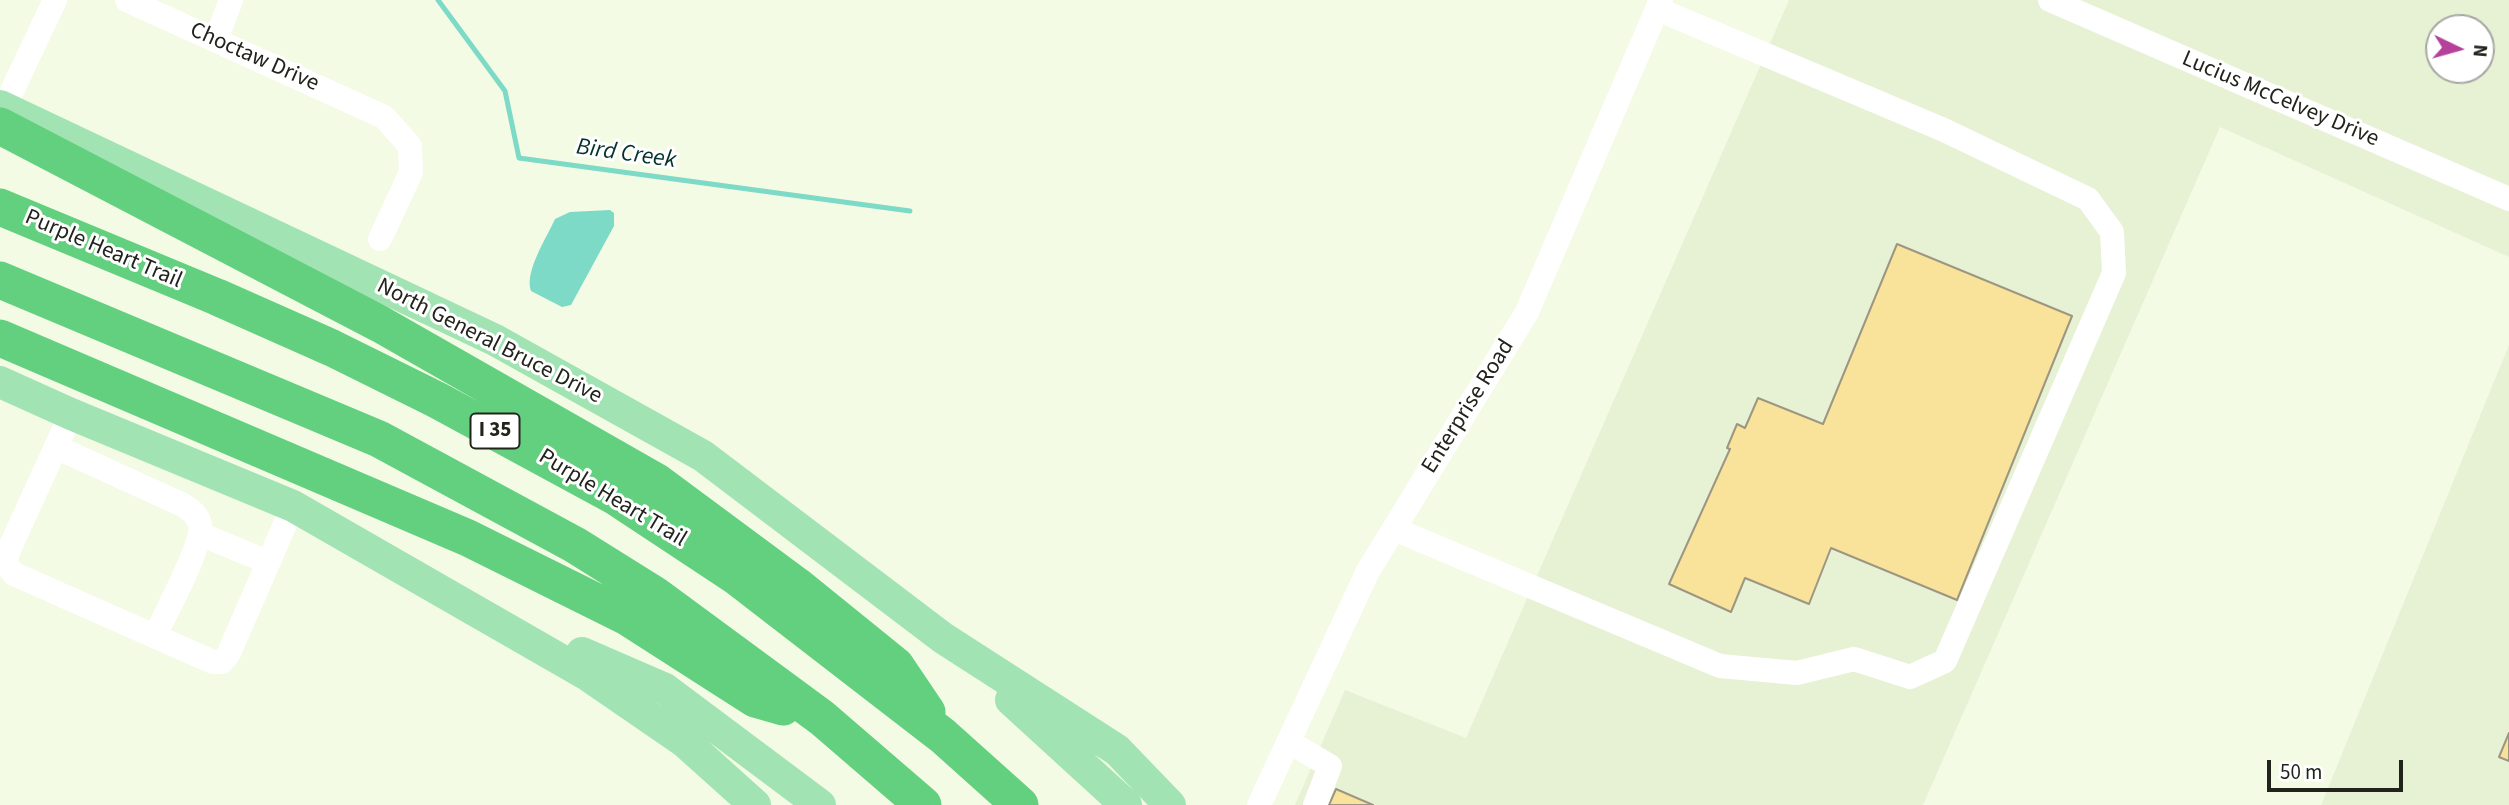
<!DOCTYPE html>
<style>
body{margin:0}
#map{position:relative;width:2509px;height:805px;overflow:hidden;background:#f4fbe5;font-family:"Source Sans 3",sans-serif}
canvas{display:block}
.north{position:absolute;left:2425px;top:14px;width:70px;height:70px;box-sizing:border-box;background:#fff;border:2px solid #a7a7a4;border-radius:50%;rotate:95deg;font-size:19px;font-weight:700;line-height:28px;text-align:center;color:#22241c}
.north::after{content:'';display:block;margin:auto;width:24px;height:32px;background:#b5419a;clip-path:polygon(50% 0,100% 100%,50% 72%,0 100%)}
.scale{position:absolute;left:2267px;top:760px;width:136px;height:32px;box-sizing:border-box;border:4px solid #22241c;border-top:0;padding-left:9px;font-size:21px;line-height:24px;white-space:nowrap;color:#22241c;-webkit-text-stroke:5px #fff;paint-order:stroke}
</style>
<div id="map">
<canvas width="2509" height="805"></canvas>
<div class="north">N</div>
<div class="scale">50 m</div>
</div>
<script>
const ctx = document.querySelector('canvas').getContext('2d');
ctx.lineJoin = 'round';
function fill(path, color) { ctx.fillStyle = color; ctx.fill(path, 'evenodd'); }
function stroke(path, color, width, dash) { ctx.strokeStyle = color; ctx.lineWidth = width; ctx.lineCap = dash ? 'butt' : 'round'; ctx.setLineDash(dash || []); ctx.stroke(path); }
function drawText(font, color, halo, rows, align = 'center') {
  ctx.font = font + ' "Source Sans 3",sans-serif'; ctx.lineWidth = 6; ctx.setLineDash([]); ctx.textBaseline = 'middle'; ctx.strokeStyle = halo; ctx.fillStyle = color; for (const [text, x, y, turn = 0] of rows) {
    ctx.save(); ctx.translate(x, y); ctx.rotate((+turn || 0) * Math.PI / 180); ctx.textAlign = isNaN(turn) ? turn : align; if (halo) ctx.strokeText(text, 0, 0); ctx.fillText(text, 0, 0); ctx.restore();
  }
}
fill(new Path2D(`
 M1789 0H2509V257L2220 127 1923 805H1295L1345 690 1466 738ZM2439 28H2481V70H2439Z
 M2509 345V805H2321Z`), '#e7f1d4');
fill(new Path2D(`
 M610 210 614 213V226L571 305 562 307 531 291C524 272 547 237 555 219L570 212Z`), '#7cdac7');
stroke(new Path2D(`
 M438 0 505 91 519 158 910 211`), '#7cdac7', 5);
const building = new Path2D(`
 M1897 244 2072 316 1957 600 1831 548 1809 604 1745 578 1731 612 1669 584 1730 449 1727 448 1737 424 1745 428 1758 398 1823 424Z
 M2509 733V761L2499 757Z
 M1336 789 1373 805H1329Z`);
fill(building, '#f9e299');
stroke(building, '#9c9682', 2);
stroke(new Path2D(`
 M127 0 384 117 410 146 411 172 380 239
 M2050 0 2509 199
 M216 40 231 0
 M4 108 55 0
 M71 414 7 554 6 564 14 574 213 662H222L228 655 293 506
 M56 447 183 505C191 510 198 515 200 525 204 543 164 616 155 636
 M1394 529 1720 666 1797 673 1854 659 1910 677 1945 661 2114 273 2112 232 2088 199 1944 130 1657 9
 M200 534 268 562
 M1289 742 1330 766 1315 805
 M1259 805 1368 571 1527 312 1661 0`), '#fff', 24);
stroke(new Path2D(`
 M0 106 495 340 703 456 943 638 1117 750 1170 805
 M0 382 71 414 293 506 589 676 685 742 755 805
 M582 653 665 689 820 805
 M1011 700 1126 805`), '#a1e3b2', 32);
stroke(new Path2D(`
 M0 126 380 324 657 482 796 585 896 666 927 712
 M0 207 217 297 332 348 437 400 616 497 737 577 943 736 1020 805
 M0 280 379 439 575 545 655 595 822 718 923 805
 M0 338 468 538 627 617 755 699 783 707`), '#62d07f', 37);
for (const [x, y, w] of [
 [495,431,49]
]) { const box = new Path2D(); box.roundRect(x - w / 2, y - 17.5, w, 35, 5); ctx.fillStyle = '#fff'; ctx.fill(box); stroke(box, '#22241c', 2); }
drawText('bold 21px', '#22241c', null, [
 ["I 35",495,431]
]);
drawText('23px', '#22241c', '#fff', [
 ["Choctaw Drive",254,58,24],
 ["Lucius McCelvey Drive",2280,100,23],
 ["Purple Heart Trail",103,250,23],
 ["North General Bruce Drive",489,342,27],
 ["Enterprise Road",1469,407,-58],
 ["Purple Heart Trail",612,499,31]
]);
drawText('italic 24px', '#03322b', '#fff', [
 ["Bird Creek",626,155,8]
]);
</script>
